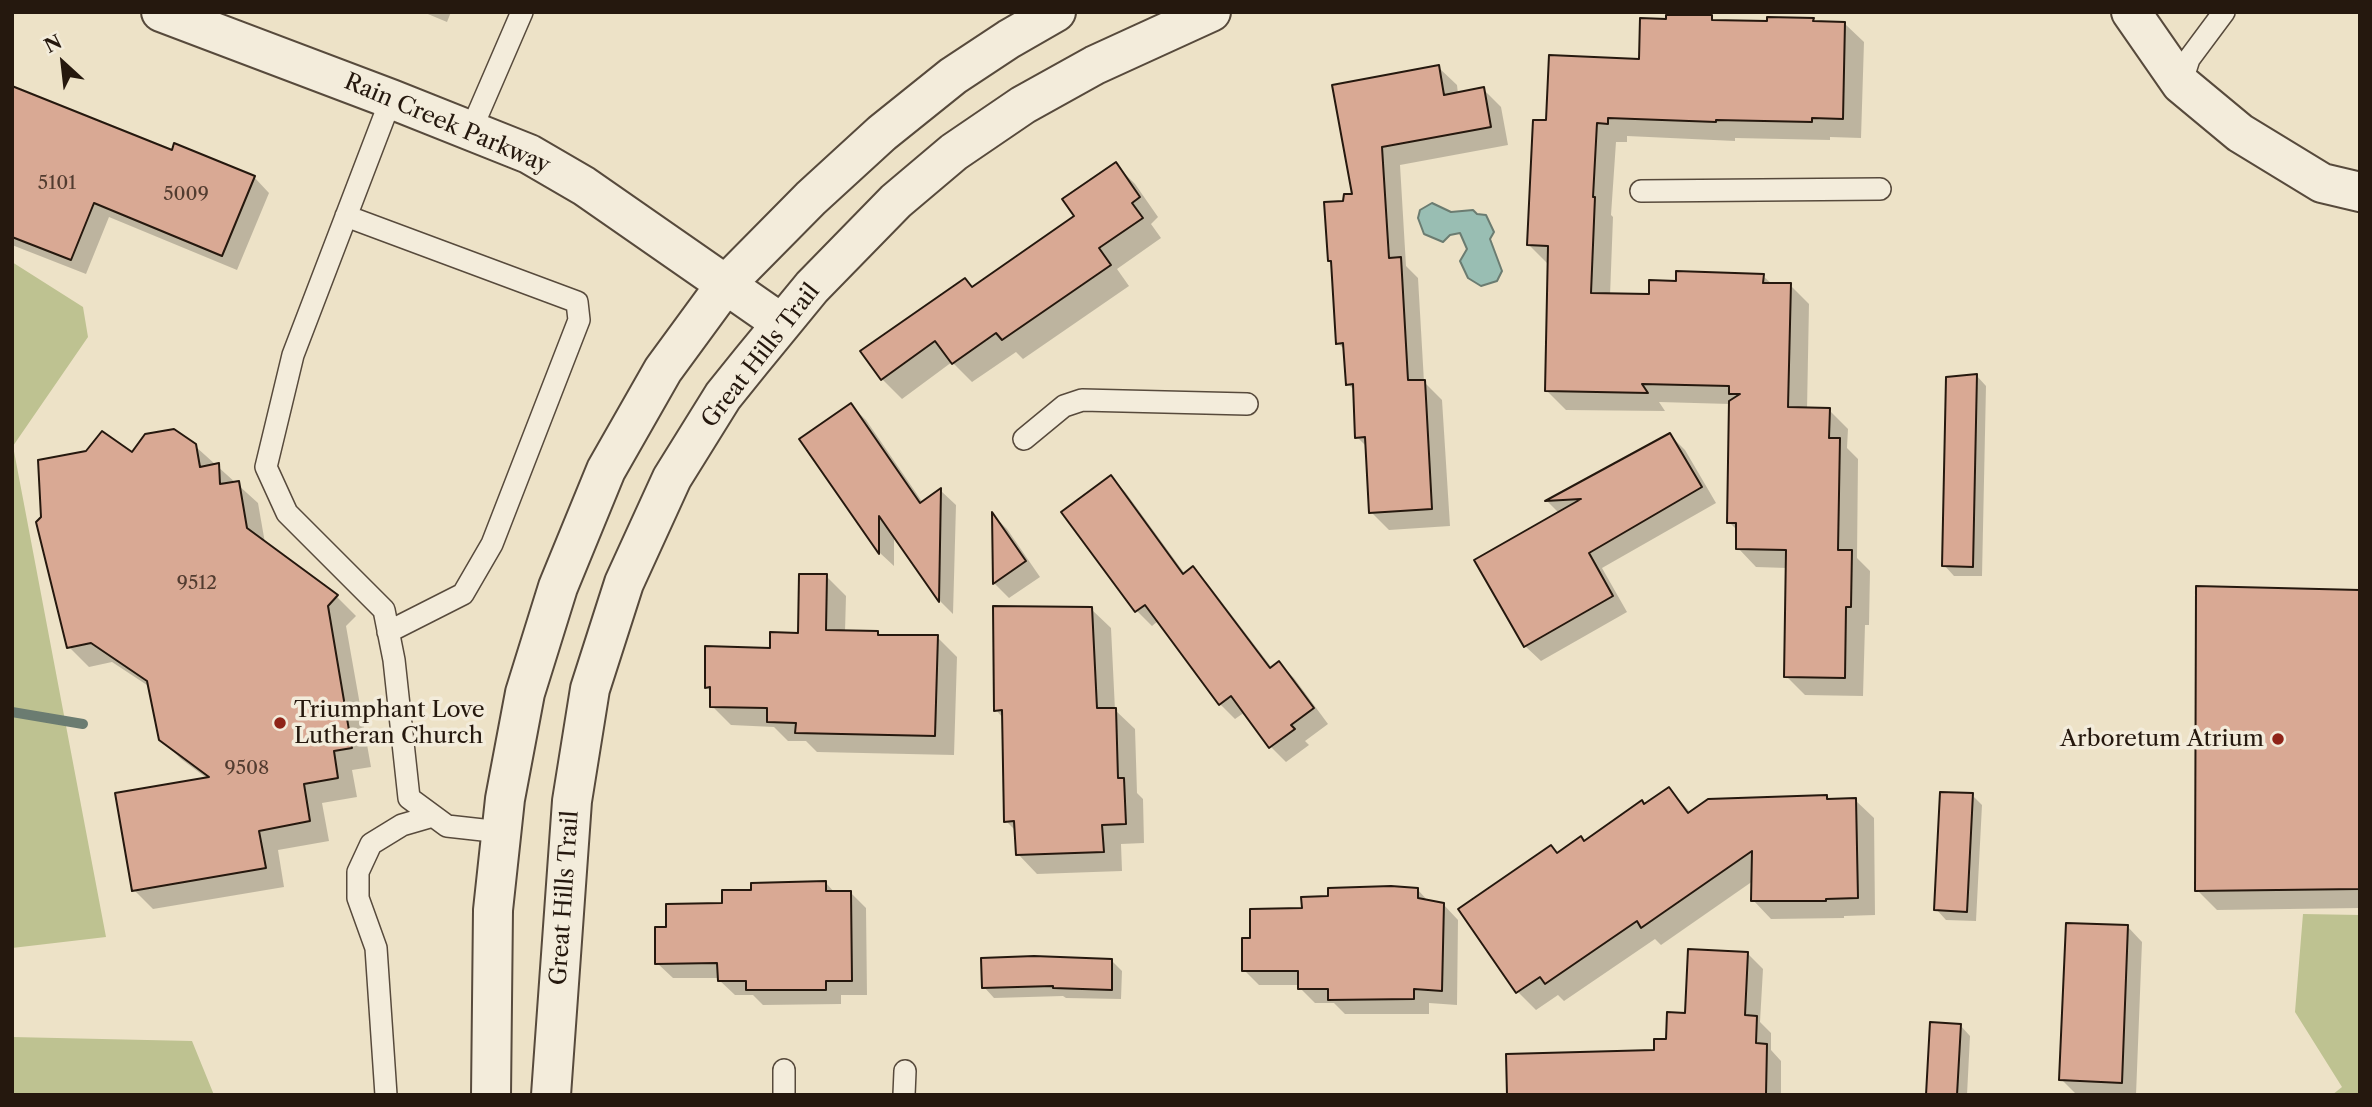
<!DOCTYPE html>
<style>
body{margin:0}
#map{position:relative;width:2372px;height:1107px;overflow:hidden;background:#ede2c7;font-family:"Libre Caslon Text",serif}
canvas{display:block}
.frame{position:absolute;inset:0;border:14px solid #25180e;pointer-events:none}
.north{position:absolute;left:28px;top:28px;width:70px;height:70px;-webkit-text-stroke:5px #f3ecdb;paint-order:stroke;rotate:333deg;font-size:19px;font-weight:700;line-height:28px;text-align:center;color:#25180e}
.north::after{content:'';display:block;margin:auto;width:24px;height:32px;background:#25180e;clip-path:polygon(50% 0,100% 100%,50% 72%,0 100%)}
</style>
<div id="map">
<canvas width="2372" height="1107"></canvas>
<div class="frame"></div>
<div class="north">N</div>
</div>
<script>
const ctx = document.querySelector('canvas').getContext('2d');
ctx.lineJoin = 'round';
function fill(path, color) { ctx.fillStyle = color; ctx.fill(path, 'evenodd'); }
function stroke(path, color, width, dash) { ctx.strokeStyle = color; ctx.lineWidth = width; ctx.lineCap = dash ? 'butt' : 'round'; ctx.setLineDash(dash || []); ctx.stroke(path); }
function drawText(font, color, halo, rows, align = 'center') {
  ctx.font = font + ' "Libre Caslon Text",serif'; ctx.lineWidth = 7; ctx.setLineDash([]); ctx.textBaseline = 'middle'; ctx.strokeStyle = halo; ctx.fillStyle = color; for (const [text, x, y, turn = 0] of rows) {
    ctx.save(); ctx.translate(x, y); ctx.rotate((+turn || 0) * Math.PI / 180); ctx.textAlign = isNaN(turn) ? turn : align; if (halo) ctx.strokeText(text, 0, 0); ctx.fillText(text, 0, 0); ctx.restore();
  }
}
fill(new Path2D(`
 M12 262 83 307 88 337 13 446 106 937 12 948Z
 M2303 914 2360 915V1095H2332L2342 1087 2295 1012Z
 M12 1037 192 1041 214 1095H12Z`), '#bec291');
const water = new Path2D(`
 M1432 203 1451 212 1473 210 1477 214 1486 215 1494 232 1490 239 1502 271 1497 281 1481 286 1468 278 1460 261 1467 249 1460 233 1450 235 1443 242 1424 234 1418 218 1420 210Z`);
fill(water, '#99beb3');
stroke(water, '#6b7c71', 2);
fill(new Path2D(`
 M423 12H451L447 22Z
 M1711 17 1716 22 1769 23 1813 19 1816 23 1845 24 1864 42 1861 138 1830 137V140L1735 138V141L1627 136V142H1616L1611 215 1613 217 1610 296H1651L1678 283 1763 276 1772 284 1790 285 1809 304 1807 410H1829L1848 429 1847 448 1858 459 1857 558 1870 571 1869 625H1865L1863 696 1805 695 1786 676 1787 568 1756 567 1738 548V531L1729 522 1730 404 1659 402 1665 411 1566 410 1547 391 1548 264 1529 245 1547 122 1640 61 1668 21Z
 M1438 67 1457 85 1458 94 1483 89 1501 107 1508 145 1400 165 1406 266 1418 278 1424 382 1442 400 1450 526 1389 530 1371 512 1367 447 1357 437 1355 391 1348 384 1346 351 1338 343 1333 263 1330 260 1345 203 1354 195 1334 86Z
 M12 88 173 152 254 177 269 193 237 270 109 217 86 274 12 245Z
 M1115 164 1135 184 1158 217 1151 224 1161 238 1117 269 1129 286 1023 359 1016 352 972 382 952 362 902 399 882 379 965 280 973 288 1077 217Z
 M1976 375 1986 386 1982 576H1954L1944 565Z
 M851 405 866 420 923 503 941 491 956 505 953 614 940 601 894 534V566L880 553 801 440Z
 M1670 435 1685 450 1716 503 1602 568 1627 612 1541 661 1525 646 1559 513 1548 502Z
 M195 446 258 503 265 543 337 597 356 616 346 626 371 767 352 770 357 797 322 803 329 841 278 850 284 887 153 909 134 890 208 779 181 759 161 739 150 687 112 662 89 667 69 647 133 454Z
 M1111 477 1126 493 1185 574 1193 568 1208 584 1272 668 1279 663 1294 678 1328 724 1305 741 1309 745 1286 762 1271 747 1245 712 1235 719 1220 704 1158 621 1152 626 1137 611 1064 513Z
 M994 516 1007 529 1040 577 1009 598 994 583Z
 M826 576 846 596 845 632 878 633 881 637H937L957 657 954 755 817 752 806 741H788L774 727 731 725 712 706V693L706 687 800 635Z
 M2360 592V908L2217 910 2197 890Z
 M1091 609 1111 628 1115 710 1135 729 1137 793 1143 799 1144 843 1121 844 1122 871 1037 874 1018 854 1017 832 1006 821 1003 718 996 710Z
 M1669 789 1691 813 1826 796 1830 800H1855L1874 818 1875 915 1844 916V918L1771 919 1753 900V881L1661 945 1655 939 1564 1001 1558 995 1536 1010 1518 992 1551 847 1558 854 1585 843Z
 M1972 795 1982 805 1976 921 1946 920 1936 909Z
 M826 883 835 893H851L866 908 867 995H841V1004L763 1005 753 995H735L719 980V978H673L657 963 668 928 753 892Z
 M1418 890 1429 902 1443 904 1458 920 1457 1005 1429 1003V1014H1345L1334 1003H1315L1300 988V985H1259L1244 970 1252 939 1304 910Z
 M2127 926 2142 942 2136 1095 2076 1094 2061 1079Z
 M1747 953 1763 969 1760 1022 1771 1033V1050L1781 1061V1095H1509L1656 1052 1668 1041 1687 1015Z
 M1112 961 1122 971 1121 999 1066 998 1063 996 994 998 984 987Z
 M1960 1025 1970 1036 1967 1095H1928Z`), '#0003');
stroke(new Path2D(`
 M12 712 83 724`), '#6b7c71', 10);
const building = new Path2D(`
 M1666 15H1712V20L1767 21V17L1814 18 1813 21 1845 22 1843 119 1812 118V122L1716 120V122L1608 118V124L1597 123 1593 197H1595L1591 293 1649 294V280L1676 281V271L1764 274 1763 283H1791L1788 407 1830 408 1829 438H1840L1838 550H1852L1851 607H1846L1845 678 1784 677 1786 550 1736 549V523H1727L1729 401 1740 394H1729V386L1642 384 1648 393 1545 391 1548 246 1527 245 1533 120H1546L1549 55 1639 59 1640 18 1666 19Z
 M1439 65 1444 95 1484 87 1491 127 1382 147 1389 258 1401 257 1408 380H1425L1432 509 1369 513 1365 437 1355 438 1353 384 1346 385 1343 343 1336 344 1331 261H1328L1324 202 1343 201 1344 194H1352L1332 85Z
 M12 86 172 150 174 143 255 176 222 256 94 203 71 260 12 237Z
 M1116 162 1140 197 1132 203 1143 218 1099 248 1111 265 1002 340 996 333 952 364 935 341 881 380 860 351 965 278 972 287 1074 216 1062 199Z
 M1977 374 1973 567 1942 566 1946 377Z
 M851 403 920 503 941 488 939 602 879 516V554L799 439Z
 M174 429 196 444 200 467 219 463 220 484 239 481 247 528 338 595 328 606 352 748 334 751 338 778 304 784 310 821 259 831 266 868 132 891 115 793 209 777 159 740 147 681 91 643 67 648 36 522 41 517 38 460 86 451 102 431 132 452 145 434Z
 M1670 433 1702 487 1589 553 1613 596 1524 647 1474 560 1581 499 1545 501Z
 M1111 475 1183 574 1193 566 1270 668 1279 661 1314 708 1291 725 1295 729 1269 748 1231 696 1219 705 1145 605 1135 612 1061 512Z
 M992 512 1026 561 993 584Z
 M799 574H827L826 630 878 631V635H938L935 736 795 733 796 723 767 722V708L710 707V687L705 688V646L770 648V632L798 633Z
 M2196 586 2360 590V889L2195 891Z
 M993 606 1092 607 1097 708H1116L1118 778H1124L1126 824 1102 825 1104 852 1016 855 1014 821 1004 822 1002 710 994 711Z
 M1669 787 1688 813 1708 799 1827 795V799L1856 798 1858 898 1826 899V901H1751L1752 851 1641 928 1637 921 1545 984 1540 977 1516 993 1458 909 1551 845 1557 853 1581 836 1584 841 1642 800 1644 804Z
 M1940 792 1973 793 1967 912 1934 910Z
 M826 881V891H851L852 981H826V990H746V981H718L717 963 655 964V927H666V904L722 903V890H751V883Z
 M1391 886 1418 888V898L1444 903 1442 991 1414 989V999L1328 1000V989H1298V971H1242V938H1250V909L1302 908 1301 897 1328 896V888Z
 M2066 923 2128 925 2122 1083 2059 1080Z
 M1688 949 1748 952 1745 1015 1757 1016 1756 1043 1767 1044 1766 1095H1507L1506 1054 1654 1050V1039H1666L1667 1012 1685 1013Z
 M1034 956 1112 959V990L1053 988V986L982 988 981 958Z
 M1930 1022 1961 1024 1957 1095H1926Z`);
fill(building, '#d9a994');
stroke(building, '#25180e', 2);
const service = new Path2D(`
 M2181 84 2189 59 2224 12
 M391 99 293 355 266 467 287 513 384 610 394 660 409 798 447 826 501 832
 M471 130 522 12
 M1641 191 1880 189
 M346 216 577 302 579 320 492 544 463 594 388 632
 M1024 439 1064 406 1082 400 1247 404
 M784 1070V1095
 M386 1095 376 948 358 898V872L371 844 402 825 433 816
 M904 1095 905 1071`);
const minor = new Path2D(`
 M2131 12 2181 84 2240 133 2322 183 2360 192`);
const tertiary = new Path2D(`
 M161 12 391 99 529 154 584 186 781 323
 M491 1095 493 910 505 799 525 693 558 587 606 470 663 370 726 284 811 198 882 133 953 76 1009 39 1056 12
 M551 1095 572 801 590 689 624 583 672 478 723 396 752 360 812 287 896 201 954 152 1023 105 1095 65 1211 12`);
stroke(service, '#574a3c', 24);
stroke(minor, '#574a3c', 42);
stroke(tertiary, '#574a3c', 42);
stroke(service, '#f3ecdb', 21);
stroke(minor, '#f3ecdb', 38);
stroke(tertiary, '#f3ecdb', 38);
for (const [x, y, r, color] of [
 [280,723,7,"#8f2418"],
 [2278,739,7,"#8f2418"]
]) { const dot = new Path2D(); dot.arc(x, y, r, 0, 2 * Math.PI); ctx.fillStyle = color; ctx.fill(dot); stroke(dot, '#f3ecdb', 2.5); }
drawText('19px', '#523c30', null, [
 ["5101",57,184],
 ["5009",186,195],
 ["9512",197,584],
 ["9508",247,769]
]);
drawText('23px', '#25180e', '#f3ecdb', [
 ["Rain Creek Parkway",447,124,23],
 ["Great Hills Trail",761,356,-52],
 ["Great Hills Trail",565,898,-86]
]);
drawText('23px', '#25180e', '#f3ecdb', [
 ["Triumphant Love",294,710],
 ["Lutheran Church",294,736],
 ["Arboretum Atrium",2264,739,"right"]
], 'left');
</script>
